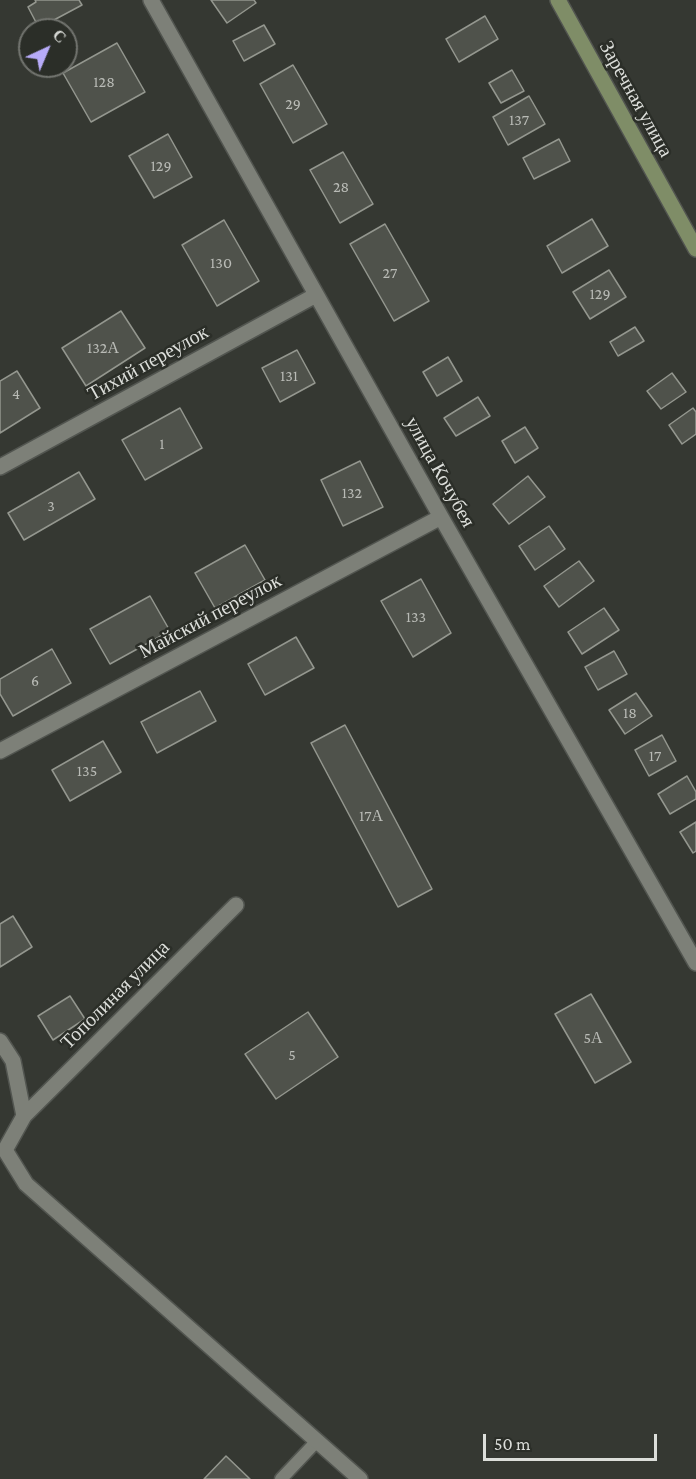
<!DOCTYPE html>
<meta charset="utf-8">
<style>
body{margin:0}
#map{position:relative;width:696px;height:1479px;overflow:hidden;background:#353832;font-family:"Crimson Pro",serif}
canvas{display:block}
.north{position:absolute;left:18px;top:18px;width:60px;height:60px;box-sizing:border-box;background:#2b2e28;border:2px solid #72746f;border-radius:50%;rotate:44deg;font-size:16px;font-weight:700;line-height:24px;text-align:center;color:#dcdeda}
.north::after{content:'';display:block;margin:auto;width:21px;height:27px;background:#b7abf8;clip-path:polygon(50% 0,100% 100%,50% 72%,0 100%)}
.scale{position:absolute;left:483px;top:1434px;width:174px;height:27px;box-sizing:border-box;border:3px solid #dcdeda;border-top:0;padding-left:8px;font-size:18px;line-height:21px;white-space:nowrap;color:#dcdeda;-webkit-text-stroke:4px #2b2e28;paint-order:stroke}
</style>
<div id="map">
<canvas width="696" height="1479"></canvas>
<div class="north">С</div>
<div class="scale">50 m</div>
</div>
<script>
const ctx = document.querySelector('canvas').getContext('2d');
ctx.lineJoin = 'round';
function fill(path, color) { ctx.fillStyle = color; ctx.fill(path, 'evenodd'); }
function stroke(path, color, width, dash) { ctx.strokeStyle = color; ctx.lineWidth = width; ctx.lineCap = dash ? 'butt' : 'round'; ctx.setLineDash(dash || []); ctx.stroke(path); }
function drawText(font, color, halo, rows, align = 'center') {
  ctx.font = font + ' "Crimson Pro",serif'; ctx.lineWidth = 5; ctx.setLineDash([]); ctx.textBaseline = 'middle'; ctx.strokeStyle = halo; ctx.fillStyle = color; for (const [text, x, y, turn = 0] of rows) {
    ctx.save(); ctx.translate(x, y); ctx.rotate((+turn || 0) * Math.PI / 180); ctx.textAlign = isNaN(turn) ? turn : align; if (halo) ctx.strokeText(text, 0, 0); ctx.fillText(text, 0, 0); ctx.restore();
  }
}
const building = new Path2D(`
 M35 0H79L82 5 39 28 28 7 36 2Z
 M211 0H254L256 3 227 23Z
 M485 16 498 39 459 62 446 39Z
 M264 25 275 44 244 61 233 41Z
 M117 43 145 92 91 122 63 73Z
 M293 65 327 124 293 143 260 84Z
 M512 70 524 91 501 103 489 83Z
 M529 96 545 124 508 145 493 117Z
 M168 134 192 177 154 198 129 156Z
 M559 139 570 161 534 179 523 158Z
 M343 152 373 204 340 223 310 170Z
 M592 219 608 246 562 273 547 246Z
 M224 220 259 281 217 306 182 245Z
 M385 224 429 301 394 321 350 244Z
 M609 270 626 297 590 319 573 292Z
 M121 311 145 348 86 386 62 348Z
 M635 327 644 341 618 356 610 342Z
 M297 350 315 383 280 402 262 368Z
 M448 357 462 381 437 396 423 372Z
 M17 371 40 408 0 433V381Z
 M672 373 686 392 661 409 647 391Z
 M478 397 490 416 456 436 444 418Z
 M180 408 202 448 145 480 122 440Z
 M693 408 696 412V434L682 444 669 425Z
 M525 427 538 448 515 463 502 441Z
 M360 461 383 507 343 526 321 480Z
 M79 472 95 499 24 540 8 513Z
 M528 476 545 497 509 524 493 504Z
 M549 526 565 549 535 570 519 546Z
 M245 545 265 580 215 608 195 573Z
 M579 561 594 581 559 607 544 586Z
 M421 579 451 633 413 657 381 601Z
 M150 596 170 631 110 664 90 629Z
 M604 608 619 630 582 654 568 632Z
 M296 637 314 668 265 695 248 664Z
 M52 649 71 683 13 716 0 694V679Z
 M614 651 627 674 598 690 585 667Z
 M200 691 216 721 157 753 141 722Z
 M636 693 652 716 625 734 609 710Z
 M345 725 432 889 398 907 311 743Z
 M662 735 676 761 649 776 635 750Z
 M103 741 121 772 70 801 52 770Z
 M687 776 696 792V799L670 814 658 794Z
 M696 822V851L693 853 680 832Z
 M13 916 32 947 0 967V924Z
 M591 994 631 1062 595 1083 555 1014Z
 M70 996 85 1019 53 1040 38 1016Z
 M308 1012 338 1057 276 1099 245 1054Z
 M226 1456 250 1479H204Z`);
fill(building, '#4f524b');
stroke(building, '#94978f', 1.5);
const service = new Path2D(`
 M281 1479 316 1442`);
const minor = new Path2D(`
 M151 0 441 517 696 963
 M0 467 316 295
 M0 751 441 517
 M236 905 24 1116 5 1150 26 1184 360 1479
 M0 1041 13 1061 24 1116`);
const secondary = new Path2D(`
 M558 0 696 249`);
stroke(service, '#525550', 15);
stroke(minor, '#525550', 18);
stroke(secondary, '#525550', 18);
stroke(service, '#7d8078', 12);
stroke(minor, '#7d8078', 15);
stroke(secondary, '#7f8d67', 15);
drawText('16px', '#b9bbb6', null, [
 ["128",104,82],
 ["29",293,104],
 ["137",519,120],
 ["129",161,166],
 ["28",341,187],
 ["130",221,263],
 ["27",390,273],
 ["129",600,294],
 ["132А",103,348],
 ["131",289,376],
 ["4",16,394],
 ["1",162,444],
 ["132",352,493],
 ["3",51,506],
 ["133",416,617],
 ["6",35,681],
 ["18",630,713],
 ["17",655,756],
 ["135",87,771],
 ["17А",371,816],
 ["5А",593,1038],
 ["5",292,1055]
]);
drawText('20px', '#dcdeda', '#2b2e28', [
 ["Заречная улица",636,99,61],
 ["Тихий переулок",148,363,-29],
 ["улица Кочубея",440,472,61],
 ["Майский переулок",210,616,-28],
 ["Тополиная улица",115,995,-45]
]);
</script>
